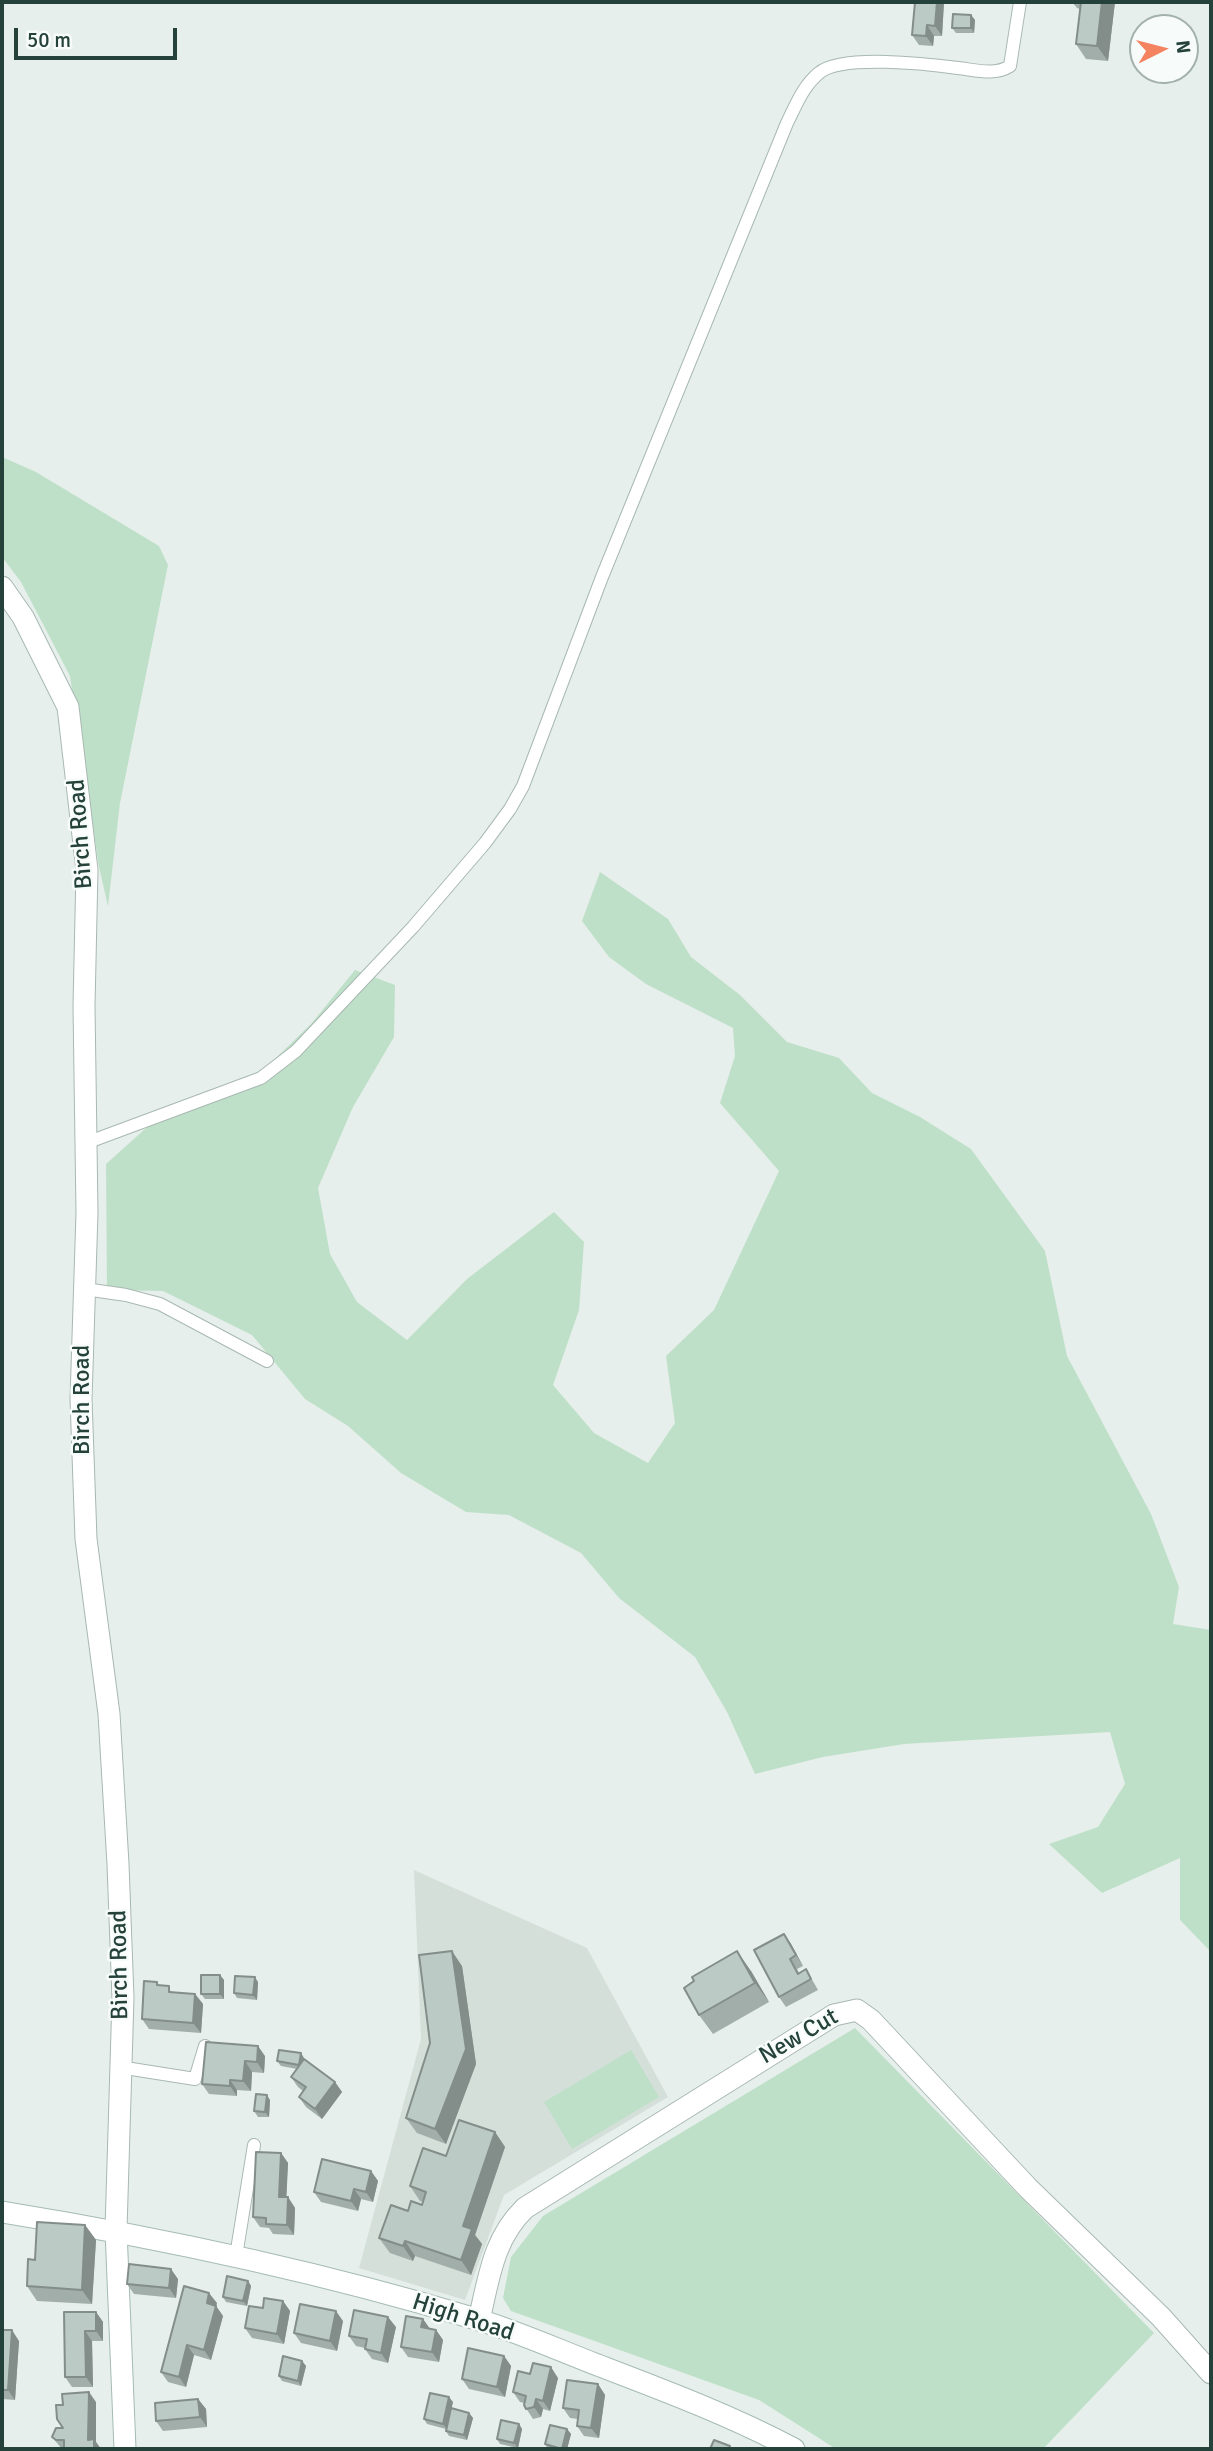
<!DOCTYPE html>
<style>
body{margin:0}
#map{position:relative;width:1213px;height:2451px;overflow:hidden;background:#e6efeb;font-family:Signika,sans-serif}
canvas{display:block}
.frame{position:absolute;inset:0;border:4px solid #24423a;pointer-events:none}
.north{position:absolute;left:1129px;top:14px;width:70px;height:70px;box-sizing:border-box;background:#f7fbf9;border:2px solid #a3b1ad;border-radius:50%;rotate:84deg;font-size:19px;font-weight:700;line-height:28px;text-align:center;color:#24423a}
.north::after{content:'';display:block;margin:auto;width:24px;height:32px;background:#f4845f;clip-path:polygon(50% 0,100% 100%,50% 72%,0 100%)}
.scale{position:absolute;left:14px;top:28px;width:163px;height:32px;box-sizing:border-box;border:4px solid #24423a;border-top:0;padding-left:9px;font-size:21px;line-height:24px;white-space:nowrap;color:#24423a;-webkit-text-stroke:5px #f7fbf9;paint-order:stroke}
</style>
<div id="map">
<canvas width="1213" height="2451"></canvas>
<div class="frame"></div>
<div class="north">N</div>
<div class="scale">50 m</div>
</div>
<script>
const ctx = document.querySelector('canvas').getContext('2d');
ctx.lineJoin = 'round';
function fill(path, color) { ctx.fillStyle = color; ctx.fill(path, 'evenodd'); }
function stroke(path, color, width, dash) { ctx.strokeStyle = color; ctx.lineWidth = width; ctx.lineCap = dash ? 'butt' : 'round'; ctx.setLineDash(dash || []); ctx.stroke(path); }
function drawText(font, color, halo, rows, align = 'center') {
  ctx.font = font + ' Signika,sans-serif'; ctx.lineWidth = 5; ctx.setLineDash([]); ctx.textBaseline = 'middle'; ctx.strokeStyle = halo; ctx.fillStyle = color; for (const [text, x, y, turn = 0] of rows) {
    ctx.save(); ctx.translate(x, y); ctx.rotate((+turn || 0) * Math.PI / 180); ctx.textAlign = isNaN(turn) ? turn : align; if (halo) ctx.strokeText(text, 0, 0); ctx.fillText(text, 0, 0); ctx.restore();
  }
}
fill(new Path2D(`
 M414 1870 587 1948 668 2097 504 2195 465 2300 359 2268 421 2039Z`), '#d4dfda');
fill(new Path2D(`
 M2 457 36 472 159 546 168 565 120 803 108 906 99 867 70 676 21 582 2 557Z
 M600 872 668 919 691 957 740 995 787 1042 839 1058 872 1093 920 1117 971 1149 1045 1251 1067 1356 1151 1514 1179 1587 1173 1624 1211 1630V1952L1180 1920V1858L1102 1893 1049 1844 1098 1827 1125 1784 1110 1732 904 1744 823 1757 755 1774 727 1712 695 1657 619 1598 581 1553 509 1515 466 1512 401 1473 348 1426 305 1399 252 1335 163 1291 107 1290 106 1164 155 1120 243 1090 311 1024 355 970 395 985 394 1037 353 1107 318 1188 330 1254 357 1302 407 1340 467 1279 554 1212 584 1242 579 1310 553 1385 594 1433 648 1463 675 1423 666 1356 714 1310 779 1171 720 1103 735 1056 733 1028 646 984 609 957 582 921Z
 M855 2028 1154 2333 1043 2449H836L759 2400 511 2311 503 2298 511 2257 543 2216Z
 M631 2050 659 2097 572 2149 544 2102Z`), '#bfe0c8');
const lane = new Path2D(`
 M86 1143 261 1078 296 1051 413 927 485 843 510 809 523 786 602 577 787 123C796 105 803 86 819 73 841 54 928 64 958 68 976 70 994 76 1010 66L1020 2
 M85 1289 126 1295 160 1304 267 1361
 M119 2067 195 2079 205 2046
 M236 2256 254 2145`);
const street = new Path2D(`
 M2 587 23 617 68 707 87 870 84 1006 87 1213 81 1399 86 1539 109 1714 118 1864 123 1998 116 2230
 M479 2320C489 2278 493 2239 525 2208L834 2015 857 2010 871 2020 1028 2188 1161 2317 1211 2373`);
const secondary = new Path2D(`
 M2 2212C162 2238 321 2272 476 2319 516 2331 556 2349 595 2364 663 2390 730 2415 794 2449
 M116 2230 125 2449`);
stroke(lane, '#a8b8b2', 14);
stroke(street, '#a8b8b2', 23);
stroke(secondary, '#a4bbb3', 23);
stroke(lane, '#fff', 12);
stroke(street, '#fff', 21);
stroke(secondary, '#fff', 21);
fill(new Path2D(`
 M915 2H944L942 36H934L933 46 919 45 912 35Z
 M1072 2H1115L1108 61 1086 59 1076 44 1080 9 1077 8Z
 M971 15 975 20 974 33H956L952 28Z
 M784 1934 791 1944 803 1966 797 1969 799 1973 806 1969 818 1990 786 2007 779 1997Z
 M462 1966 476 2064 446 2144 417 2133 406 2118 430 2043Z
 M751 1971 769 2002 713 2034 699 2015Z
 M220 1975 224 1980V1999H205L201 1994Z
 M157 1982 160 1986 173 1992 195 1994 203 2004 201 2033 149 2029 142 2019Z
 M258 1982 257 2000 237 1998 234 1993Z
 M206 2042 265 2056 264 2073 252 2072 251 2091 237 2090V2096L209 2094 202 2084Z
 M301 2053 304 2060 335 2082 342 2092 322 2119 306 2107 299 2097 303 2091 298 2087 291 2077 297 2069 281 2066 277 2061Z
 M270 2100 269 2117H258L254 2111Z
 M495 2132 505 2147 475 2235 482 2244 471 2275 415 2256 413 2261 390 2253 379 2238 408 2211 422 2205 423 2202 420 2201 410 2186 446 2156Z
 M281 2153 288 2163 286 2197H288L295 2208 294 2235 273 2234 269 2228 260 2227 253 2217Z
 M371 2171 378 2181 373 2202 361 2199 358 2211 321 2202 314 2192Z
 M85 2225 96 2240 92 2304 37 2301 27 2286Z
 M178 2279 176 2298 134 2294 127 2284Z
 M248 2281 251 2286 247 2306 226 2302 223 2297Z
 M283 2301 290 2311 284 2344 252 2338 245 2328Z
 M217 2303 216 2306 223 2316 211 2360 194 2355 186 2387 168 2382 161 2372Z
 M64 2312H96L103 2322V2341H92L93 2387H72L65 2377Z
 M423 2319 430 2329 436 2330 443 2340 439 2362 408 2357 401 2347Z
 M343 2321 337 2351 301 2343 294 2333Z
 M396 2327 388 2363 372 2359 365 2349V2348L356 2346 349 2336Z
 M2 2330 19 2341 15 2400 2 2399Z
 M504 2356 511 2366 505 2397 469 2389 462 2379Z
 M302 2361 306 2366 301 2386 282 2381 279 2376Z
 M530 2374 558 2378 550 2411 543 2409 541 2417 533 2419 524 2405V2403L520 2402 513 2392Z
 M598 2384 605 2395 599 2438 584 2436 577 2426 578 2419 570 2418 563 2408Z
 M198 2399 206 2409 207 2427 163 2431 156 2421Z
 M96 2402V2442L101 2449H62L52 2437Z
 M453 2402 451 2409 469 2413 473 2418 467 2440 449 2436 446 2431V2429L427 2424 424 2419Z
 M519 2424 522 2429 518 2448 500 2444 497 2439Z
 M567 2429 571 2434 567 2449H548L545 2444Z`), '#a1aea9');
fill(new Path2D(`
 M937 2H944L942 36 935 26Z
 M1102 2H1115L1108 61 1097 46Z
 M971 15 975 20 974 33 971 28Z
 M927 25 934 36 933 46 926 36Z
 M784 1934 791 1944 803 1966 796 1955Z
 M452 1951 462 1966 476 2064 446 2144 435 2129Z
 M737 1951 751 1971 769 2002 755 1983Z
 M220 1975 224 1980V1999L220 1994Z
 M255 1977 258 1982 257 2000 253 1995Z
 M195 1994 203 2004 201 2033 193 2023Z
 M258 2046 265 2056 264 2073 257 2062Z
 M301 2053 304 2058 302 2070 299 2065Z
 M245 2061 252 2072 251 2091 243 2081Z
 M230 2080 237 2090V2096L230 2086Z
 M335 2082 342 2092 322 2119 315 2109Z
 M267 2095 270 2100 269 2117 265 2112Z
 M495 2132 505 2147 475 2235 482 2244 471 2275 461 2260 463 2226Z
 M281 2153 288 2163 286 2207 279 2197Z
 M371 2171 378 2181 373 2202 366 2192Z
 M354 2189 361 2199 358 2211 351 2201Z
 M288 2197 295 2208 294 2235 287 2225Z
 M85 2225 96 2240 92 2304 82 2290Z
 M405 2241 415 2256 413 2261 403 2246Z
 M171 2269 178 2279 176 2298 169 2288Z
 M248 2281 251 2286 247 2306 243 2301Z
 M209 2293 217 2303 214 2313 207 2303Z
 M283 2301 290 2311 284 2344 277 2334Z
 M216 2306 223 2316 211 2360 204 2350Z
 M336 2311 343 2321 337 2351 330 2341Z
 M96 2312 103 2322V2341L96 2331Z
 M388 2317 396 2327 388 2363 381 2353Z
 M423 2319 430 2329 421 2327Z
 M12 2330 19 2341 15 2400 8 2390Z
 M436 2330 443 2340 439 2362 432 2352Z
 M85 2331 92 2341 93 2387 86 2377Z
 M187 2345 194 2355 186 2387 179 2377Z
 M504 2356 511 2366 505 2397 497 2387Z
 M302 2361 306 2366 301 2386 298 2381Z
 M551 2367 558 2378 550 2411 543 2401Z
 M598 2384 605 2395 599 2438 591 2428Z
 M89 2392 96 2402V2442L101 2449H94L88 2440Z
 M449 2397 453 2402 447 2429 443 2424Z
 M198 2399 206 2409 207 2427 200 2417Z
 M536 2399 543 2409 541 2417 534 2407Z
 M469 2413 473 2418 467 2440 464 2435Z
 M519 2424 522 2429 518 2448 514 2443Z
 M567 2429 571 2434 567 2449H562Z`), '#838d89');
const building = new Path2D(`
 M915 2H937L935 26 927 25 926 36 912 35Z
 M1081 2H1102L1097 46 1076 44Z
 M953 14 971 15V28H952Z
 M784 1934 796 1955 790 1959 798 1974 806 1969 811 1979 779 1997 754 1950Z
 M452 1951 466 2049 435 2129 406 2118 430 2043 419 1955Z
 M737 1951 755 1983 699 2015 684 1988 694 1981 692 1977Z
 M201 1975H220V1994H201Z
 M235 1976 255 1977 253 1995 234 1993Z
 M144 1981 157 1982V1985L169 1986V1992L195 1994 193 2023 142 2019Z
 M206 2042 258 2046 257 2062 245 2061 243 2081 230 2080V2086L202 2084Z
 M279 2050 301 2053 299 2065 277 2061Z
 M304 2059 335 2082 315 2109 299 2097 306 2087 291 2077Z
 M256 2094 267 2095 265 2112 254 2111Z
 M459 2120 495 2132 463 2226 472 2229 461 2260 405 2241 403 2246 379 2238 391 2205 408 2211 411 2201 422 2205 426 2192 410 2186 423 2148 446 2156Z
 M256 2152 281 2153 279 2197H288L287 2225 266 2224V2218L253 2217Z
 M322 2159 371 2171 366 2192 354 2189 351 2201 314 2192Z
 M37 2222 85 2225 82 2290 27 2286 28 2259 35 2260Z
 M129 2264 171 2269 169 2288 127 2284Z
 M227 2276 248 2281 243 2301 223 2297Z
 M184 2286 209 2293 207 2303 216 2306 204 2350 187 2345 179 2377 161 2372Z
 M264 2298 283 2301 277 2334 245 2328 249 2306 263 2308Z
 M300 2304 336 2311 330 2341 294 2333Z
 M354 2310 388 2317 381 2353 365 2349 367 2339 349 2336Z
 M64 2312H96V2331H85L86 2377H65Z
 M406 2316 423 2319 421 2327 436 2330 432 2352 401 2347Z
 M2 2330H12L8 2390H2Z
 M468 2348 504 2356 497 2387 462 2379Z
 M283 2356 302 2361 298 2381 279 2376Z
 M533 2363 551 2367 543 2401 536 2399 534 2407 526 2409 524 2405 526 2396 513 2392 518 2371 530 2374Z
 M567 2380 598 2384 591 2428 577 2426 579 2410 563 2408Z
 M89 2392 88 2440 94 2439V2449H64V2440H56L52 2437 56 2428H63L57 2419 56 2405H63L62 2394Z
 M430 2393 449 2397 443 2424 424 2419Z
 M198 2399 200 2417 156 2421 155 2403Z
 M451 2408 469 2413 464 2435 446 2431Z
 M501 2420 519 2424 514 2443 497 2439Z
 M550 2425 567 2429 562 2449 545 2444Z
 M714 2440 730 2446 728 2449H710Z`);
fill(building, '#bbcac4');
stroke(building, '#838d89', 2);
drawText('24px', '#24423a', '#f7fbf9', [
 ["Birch Road",81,834,-94],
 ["Birch Road",83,1400,-90],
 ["Birch Road",120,1965,-91],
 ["New Cut",799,2037,-30],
 ["High Road",463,2318,18]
]);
</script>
